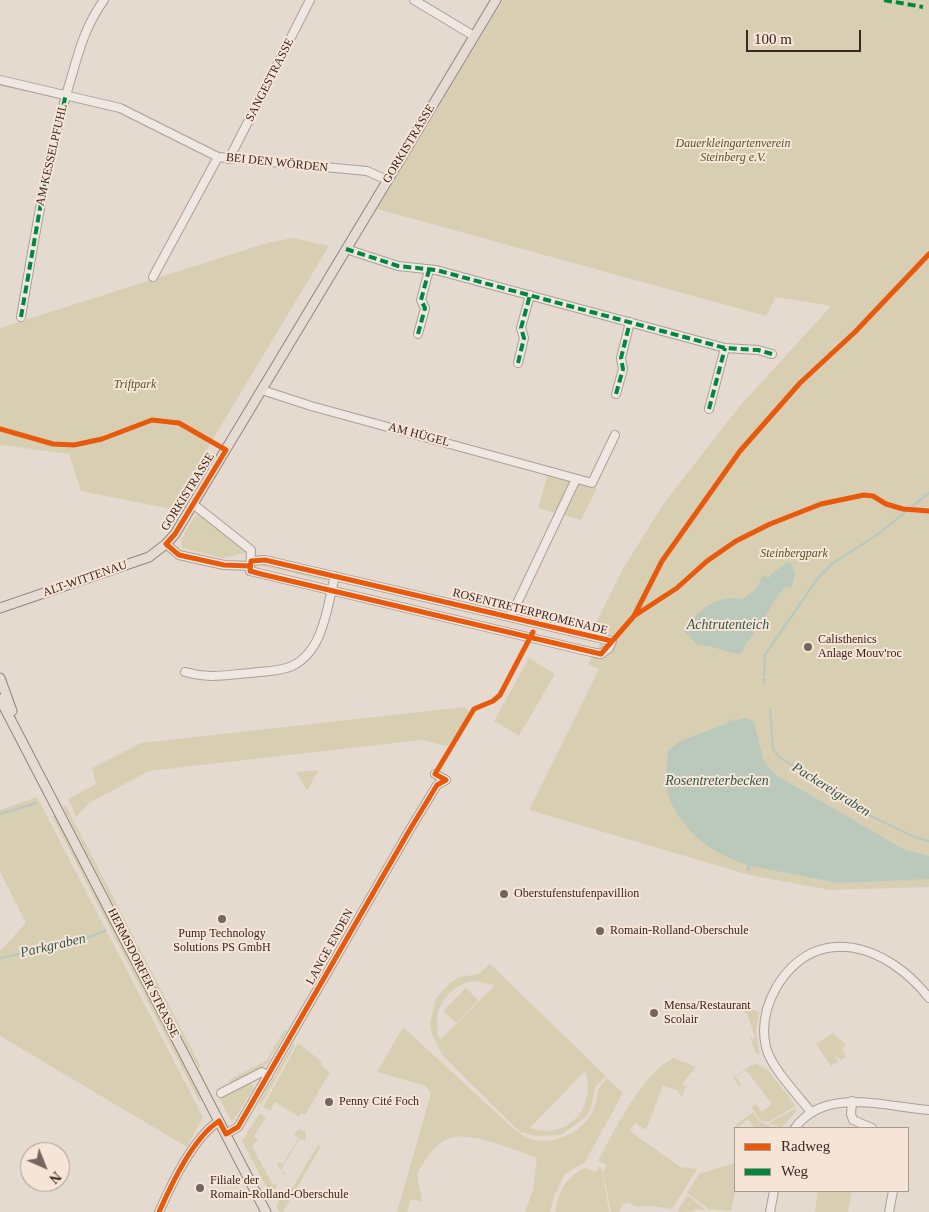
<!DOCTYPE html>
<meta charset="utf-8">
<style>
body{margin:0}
#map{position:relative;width:929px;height:1212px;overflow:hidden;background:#e5dad0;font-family:"Times New Roman",serif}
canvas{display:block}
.legend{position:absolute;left:734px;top:1127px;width:175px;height:65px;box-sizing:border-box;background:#f6e5d7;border:1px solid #ab998e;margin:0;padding:6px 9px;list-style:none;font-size:15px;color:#3b2620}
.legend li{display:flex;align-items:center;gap:10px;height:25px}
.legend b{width:25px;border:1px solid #ab998e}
.north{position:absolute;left:20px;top:1142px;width:50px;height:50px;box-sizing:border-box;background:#f6e5d7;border:1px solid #ab998e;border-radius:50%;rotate:136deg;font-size:14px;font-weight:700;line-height:20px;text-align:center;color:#3b2620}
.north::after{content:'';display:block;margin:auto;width:18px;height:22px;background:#76655e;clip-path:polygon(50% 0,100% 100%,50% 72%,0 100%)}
.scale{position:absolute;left:746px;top:30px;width:115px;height:22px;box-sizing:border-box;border:2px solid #3b2620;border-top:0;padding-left:6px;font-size:15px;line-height:18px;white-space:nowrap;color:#3b2620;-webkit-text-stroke:4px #f6e5d7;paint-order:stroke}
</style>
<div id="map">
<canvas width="929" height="1212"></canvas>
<ul class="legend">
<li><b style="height:6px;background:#e8590c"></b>Radweg</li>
<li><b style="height:6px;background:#00873e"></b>Weg</li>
</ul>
<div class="north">N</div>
<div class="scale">100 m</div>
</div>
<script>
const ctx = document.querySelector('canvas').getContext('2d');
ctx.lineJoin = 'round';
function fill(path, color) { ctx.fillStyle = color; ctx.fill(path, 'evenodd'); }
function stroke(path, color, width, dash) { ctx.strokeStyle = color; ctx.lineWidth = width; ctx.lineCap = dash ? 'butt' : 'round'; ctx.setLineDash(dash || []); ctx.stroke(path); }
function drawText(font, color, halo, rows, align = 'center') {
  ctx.font = font + ' "Times New Roman",serif'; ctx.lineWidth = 4; ctx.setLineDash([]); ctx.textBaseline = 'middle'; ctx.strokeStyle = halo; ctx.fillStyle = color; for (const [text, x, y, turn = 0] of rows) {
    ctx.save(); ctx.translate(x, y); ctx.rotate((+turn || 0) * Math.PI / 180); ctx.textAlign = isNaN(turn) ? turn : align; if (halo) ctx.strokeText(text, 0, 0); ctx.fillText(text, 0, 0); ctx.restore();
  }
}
fill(new Path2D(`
 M503 0H929V887L830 890 749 875 529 810 599 669 588 664 606 634 592 631 624 567 664 503 739 407 831 306 776 297 766 316 377 209Z
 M293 238 329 246 171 509 81 491 69 454 0 445V328L267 243Z
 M548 473 597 488 581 520 538 508Z
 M199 513 246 550 245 553 223 558 182 548 181 540 193 518Z
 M265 564 327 578V581L263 566Z
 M529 658 555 674 519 736 494 721Z
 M464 707 470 712 458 733 447 746 421 740 149 771 89 803 76 817 68 799 96 784 92 768 141 743Z
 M319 770 307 791 296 772Z
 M37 797 203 1117 187 1147 0 1036V951L26 923 0 872V810Z
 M66 806 201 1067 199 1069 63 807Z
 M55 815 202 1100 199 1101 52 816Z
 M490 964 606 1076 595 1087 591 1108 586 1117 561 1135 538 1136 520 1132 443 1056 432 1035 430 1023 436 998 450 983 460 977 479 974ZM473 981 495 985 440 1040C430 1013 445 987 473 981ZM585 1071C597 1108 567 1141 530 1128Z
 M466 988 478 1000 456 1023 443 1011Z
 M746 1007 759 1012 756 1033 760 1055 756 1053 750 1038 754 1039 755 1036 747 1014 740 1009Z
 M403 1027 516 1131C522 1134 528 1139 534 1140 558 1144 585 1131 594 1108 601 1092 593 1093 607 1078L623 1093 585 1162 565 1174 554 1196 550 1212H525L533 1190 537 1158C518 1151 466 1129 447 1139 432 1147 425 1160 417 1174L422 1202 411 1199 407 1212H397L431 1093 426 1086 377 1072Z
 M285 1029 287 1031 266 1065 231 1083 229 1080 266 1061Z
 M833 1033 846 1045 842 1049 846 1056 841 1060 834 1055 838 1061 831 1066 816 1044Z
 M298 1043 321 1061 323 1067 330 1072 305 1115 301 1113 299 1117 275 1102 270 1111 263 1107Z
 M293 1044 295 1045 261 1105 259 1102Z
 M674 1058 696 1067 682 1084 688 1087 685 1088 682 1097 677 1090 663 1086 646 1130 635 1123 630 1131 680 1167 697 1169 672 1209 652 1206 637 1207 628 1203 623 1204 619 1212H611L603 1172 606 1165 598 1161C613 1132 644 1071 674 1058Z
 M756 1064 767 1069 796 1106 768 1122 761 1121 751 1107 756 1104 762 1112 772 1104 746 1070 736 1077 741 1085 740 1088 733 1078 751 1065Z
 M248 1083 253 1084 254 1088 232 1122 219 1098Z
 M796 1108V1112L781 1128 769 1123Z
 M753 1112 760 1122 776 1128H755L748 1119 739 1126 740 1128H736L737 1124Z
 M259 1114 266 1117 254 1137 258 1140 252 1146 273 1185 278 1184 271 1196 242 1141Z
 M299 1129 306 1132 305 1141 300 1138 281 1170 285 1173 284 1176 277 1164 278 1162 283 1164 299 1137 294 1135Z
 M318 1145 321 1146 283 1212H280L276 1206 280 1198 285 1200Z
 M735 1163V1191H737L735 1192 731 1211 709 1209 687 1193 699 1174Z
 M599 1167 602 1169 609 1212H555C560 1189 564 1180 584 1168L596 1172Z
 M818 1191H852L848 1212H815Z
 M687 1195 705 1209 704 1210 694 1209V1211L677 1212Z`), '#d8cfb3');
fill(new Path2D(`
 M788 562H791L795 574 791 588 786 586C775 596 771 608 763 620 756 632 746 641 741 654 726 653 713 645 698 645L684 631C699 610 713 595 742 599L756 589 763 575 769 578 772 573Z
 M730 718 733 721 746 718 754 722 758 738H761L758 740 764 761 776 775 905 850 929 856V879L838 883 751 866 750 871 746 870 747 865C711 853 673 826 666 785 664 776 669 758 667 752L680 741 728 723Z`), '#bac9bc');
stroke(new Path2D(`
 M764 675 765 655 817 579 832 564 877 535 929 493
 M764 679V683
 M770 709 773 749 780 758 863 807 864 812 869 815 914 837 929 841
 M0 814 36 803
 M0 958 74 943 105 931`), '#bac9bc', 2.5);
const minor = new Path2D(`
 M414 0 474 36
 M0 80 120 108 218 157 367 171 387 180
 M229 159 310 0
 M346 249 398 266 436 270 725 348 758 350 772 354
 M153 277 218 157
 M21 317C34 241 46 165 67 92 78 56 82 31 104 0
 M418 334 425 308 421 300 429 270
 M518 363 524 338 521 328 530 295
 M262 390 311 406 592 483 615 435
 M616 394 623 369 621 358 630 322
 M709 409 725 348
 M193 504 251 550 250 571 591 652 601 654 609 648 612 641 265 560 251 561
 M166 544 179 555 224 565 250 566
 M511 616 576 479
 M185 672C210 679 225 675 250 673 263 671 279 672 292 666 324 651 327 606 335 576
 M221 1093 262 1072 268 1076
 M852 1101 851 1114 853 1120 872 1128
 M811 1112C798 1095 771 1068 766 1047 761 1026 766 1006 776 988 816 920 888 945 929 998
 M795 1128C825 1086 886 1107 929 1110
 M226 1134 238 1127 409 831 437 785 446 780 435 774
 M159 1212C172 1183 193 1138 219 1121
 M770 1212 774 1191
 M889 1212 893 1191`);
const major = new Path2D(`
 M0 608 149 557 166 544 175 534 496 0
 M0 678 12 711
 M0 699 266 1212`);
stroke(minor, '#ab9f98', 10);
stroke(major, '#90857f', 11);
stroke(minor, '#eee7e2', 8);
stroke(major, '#e5dbd3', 9);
stroke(new Path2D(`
 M884 0 923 7
 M346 249 398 266 436 270 725 348 758 350 772 354
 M21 317 42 197 66 94
 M418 334 425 308 421 300 429 270
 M518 363 524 338 521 328 530 295
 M616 394 623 369 621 358 630 322
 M709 409 725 348`), '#00873e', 4, [8, 4]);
stroke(new Path2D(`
 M0 429 53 444 74 445 102 439 152 420 179 423 226 450 175 534 166 544 179 555 224 565 250 566
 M634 616 662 561 740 451 800 383 855 332 929 254
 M612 641 265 560 251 561 250 571 261 574 601 654 634 616 677 588 707 561 736 541 770 524 821 504 864 495 873 496 886 504 903 509 929 511
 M159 1212C172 1183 193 1138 219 1121L226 1134 238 1127 409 831 437 785 446 780 435 774 474 709 493 701 500 695 533 632`), '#e8590c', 5);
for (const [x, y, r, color] of [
 [808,647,5,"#76655e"],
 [504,894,5,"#76655e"],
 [222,919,5,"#76655e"],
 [600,931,5,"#76655e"],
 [654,1013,5,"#76655e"],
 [329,1102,5,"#76655e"],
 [200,1188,5,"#76655e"]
]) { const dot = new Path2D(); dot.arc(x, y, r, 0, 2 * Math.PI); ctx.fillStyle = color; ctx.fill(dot); stroke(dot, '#f6e5d7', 2); }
drawText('12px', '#3b2620', '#f6e5d7', [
 ["SANGESTRASSE",270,80,-63],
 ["GORKISTRASSE",409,144,-59],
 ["AM KESSELPFUHL",52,155,-77],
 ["BEI DEN WÖRDEN",277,163,6],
 ["AM HÜGEL",419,435,15],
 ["GORKISTRASSE",188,492,-58],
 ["ALT-WITTENAU",85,579,-19],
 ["ROSENTRETERPROMENADE",530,612,14],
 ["LANGE ENDEN",330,947,-61],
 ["HERMSDORFER STRASSE",143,973,63]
]);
drawText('italic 12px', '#575727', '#f6e5d7', [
 ["Dauerkleingartenverein",733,144],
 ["Steinberg e.V.",733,158],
 ["Triftpark",135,385],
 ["Steinbergpark",794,554]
]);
drawText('12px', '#3b2620', '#f6e5d7', [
 ["Calisthenics",818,640],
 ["Anlage Mouv'roc",818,654],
 ["Oberstufenstufenpavillion",514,894],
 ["Romain-Rolland-Oberschule",610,931],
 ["Pump Technology",222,934,"center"],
 ["Solutions PS GmbH",222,948,"center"],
 ["Mensa/Restaurant",664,1006],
 ["Scolair",664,1020],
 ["Penny Cité Foch",339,1102],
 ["Filiale der",210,1181],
 ["Romain-Rolland-Oberschule",210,1195]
], 'left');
drawText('italic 14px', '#2f5a4d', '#f6e5d7', [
 ["Achtrutenteich",728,625],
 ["Rosentreterbecken",717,781],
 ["Packereigraben",831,790,32],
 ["Parkgraben",53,946,-13]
]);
</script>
